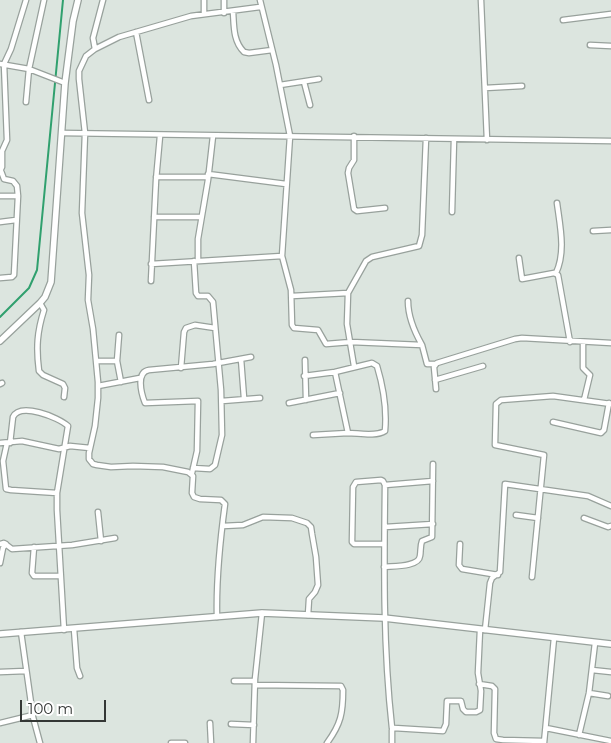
<!DOCTYPE html>
<style>
body{margin:0}
#map{position:relative;width:611px;height:743px;overflow:hidden;background:#dce5df;font-family:Montserrat,sans-serif}
canvas{display:block}
.scale{position:absolute;left:20px;top:700px;width:86px;height:22px;box-sizing:border-box;border:2px solid #343735;border-top:0;padding-left:6px;font-size:15px;line-height:18px;white-space:nowrap;color:#343735;-webkit-text-stroke:4px #fff;paint-order:stroke}
</style>
<div id="map">
<canvas width="611" height="743"></canvas>
<div class="scale">100 m</div>
</div>
<script>
const ctx = document.querySelector('canvas').getContext('2d');
ctx.lineJoin = 'round';
function stroke(path, color, width, dash) { ctx.strokeStyle = color; ctx.lineWidth = width; ctx.lineCap = dash ? 'butt' : 'round'; ctx.setLineDash(dash || []); ctx.stroke(path); }
stroke(new Path2D(`
 M0 317 29 288 37 270 63 0`), '#30a06e', 2);
const minor = new Path2D(`
 M260 0 276 65 290 136 282 256
 M481 0 487 140
 M233 11C234 26 233 41 244 52L249 53 272 50
 M224 13V0
 M204 14V0
 M563 20 611 14
 M136 32 149 100
 M590 45 611 46
 M95 49 93 38 103 0
 M0 64 29 69 65 83
 M304 82 310 105
 M280 85 319 79
 M485 88 522 86
 M26 102 29 69 44 0
 M62 133 611 141
 M354 136V160L349 168 348 173 354 209 357 211 385 208
 M0 171 2 167V151L7 140 4 64 11 49 26 0
 M208 174 286 184
 M156 177H208
 M0 196H18
 M452 212 454 139
 M154 217H201
 M0 222 16 220
 M593 231 611 230
 M519 258 522 279 554 273 558 275 570 342
 M198 261V239L208 180 213 136
 M151 264 282 256 291 290 292 325 294 328 318 330 326 344 351 342 422 345 427 364H435
 M556 273C566 252 560 226 557 203
 M0 278 12 277 14 275 18 196 17 186 13 181 4 179 1 171
 M151 281 156 180 160 136
 M292 296 348 293
 M408 301C408 317 414 331 422 345
 M40 303 44 310C37 332 36 348 39 371L43 375 63 384 65 388 64 397
 M119 335 117 361 121 382
 M583 342V368L590 375 584 400
 M241 359 244 398
 M305 360 306 400
 M96 361H117
 M354 366 347 324 348 293 366 261 372 257 419 246 422 235 426 138
 M181 368 184 332 186 328 195 325 215 328
 M304 376 335 372
 M435 380 483 366
 M0 384 2 383
 M98 386 140 378
 M436 389 434 367 437 363 515 339 522 338 611 343
 M222 401 260 398
 M289 403 340 393
 M553 422 601 433 604 430 609 403
 M313 435 348 433 335 372 372 363 377 366C383 386 387 409 385 431 376 437 358 433 348 433
 M0 443 22 441 59 449 70 446 90 448
 M7 443 3 461 6 489 11 490 57 493
 M10 443 13 417C20 402 58 417 68 426L57 493V510L64 630
 M193 468 210 469 215 465 222 435 221 390 213 302 208 296H198L196 293 194 261
 M192 473 197 451 198 401 145 403C141 393 136 372 149 370L213 364 251 357
 M385 485 433 481
 M98 512 101 541
 M516 515 538 518
 M584 518 608 527 611 526
 M223 526 243 525 263 517 292 518 307 523 311 527 312 534 316 557 318 585 315 592 309 599 308 615
 M385 527 433 524
 M0 544 4 543 12 549 72 545 115 538
 M384 544H354L352 542 353 487 356 482 381 480 383 481 385 485C384 567 383 647 392 728
 M460 544 459 565 462 569 498 575
 M34 547 32 573 34 576H60
 M0 563 3 548 6 544
 M384 567C393 566 419 567 420 556 421 551 420 546 422 541L432 537 433 464
 M532 577 544 455 495 445 496 404 501 400 553 396 611 404
 M217 617C216 579 220 541 225 504L221 500 200 499 194 497 192 493 193 476 188 472 163 467 133 466 111 467 97 465 93 464 89 459V453L95 426 98 398V382L93 329 88 300 89 275 82 213 85 133 79 79V71L86 56 95 49 119 37 191 16 260 7
 M74 629 77 668 80 676
 M485 630 490 583 492 578 500 572 505 484 588 496 611 506
 M21 632 33 717 40 743
 M592 670 611 672
 M0 672 26 671
 M234 681H255
 M479 684 492 686 495 689 494 733 496 739 503 740 544 741
 M255 685 341 686 343 690C343 713 341 724 327 743
 M589 693 608 696
 M0 723 33 715
 M210 723 211 743
 M231 724 254 725
 M546 728 611 741
 M579 735 589 693 595 643
 M171 743H185
 M253 743 255 679 262 613
 M392 743V730L394 728 443 731 446 724 447 701H461L463 709 466 712H476L480 710 481 691 478 673 480 630
 M544 743 554 638`);
const tertiary = new Path2D(`
 M0 341 40 303 45 297 51 282 65 83 73 21 78 0
 M0 634 262 613 384 618 611 644`);
stroke(minor, '#98a19c', 7);
stroke(tertiary, '#98a19c', 8);
stroke(minor, '#fff', 4.5);
stroke(tertiary, '#fff', 5.5);
</script>
